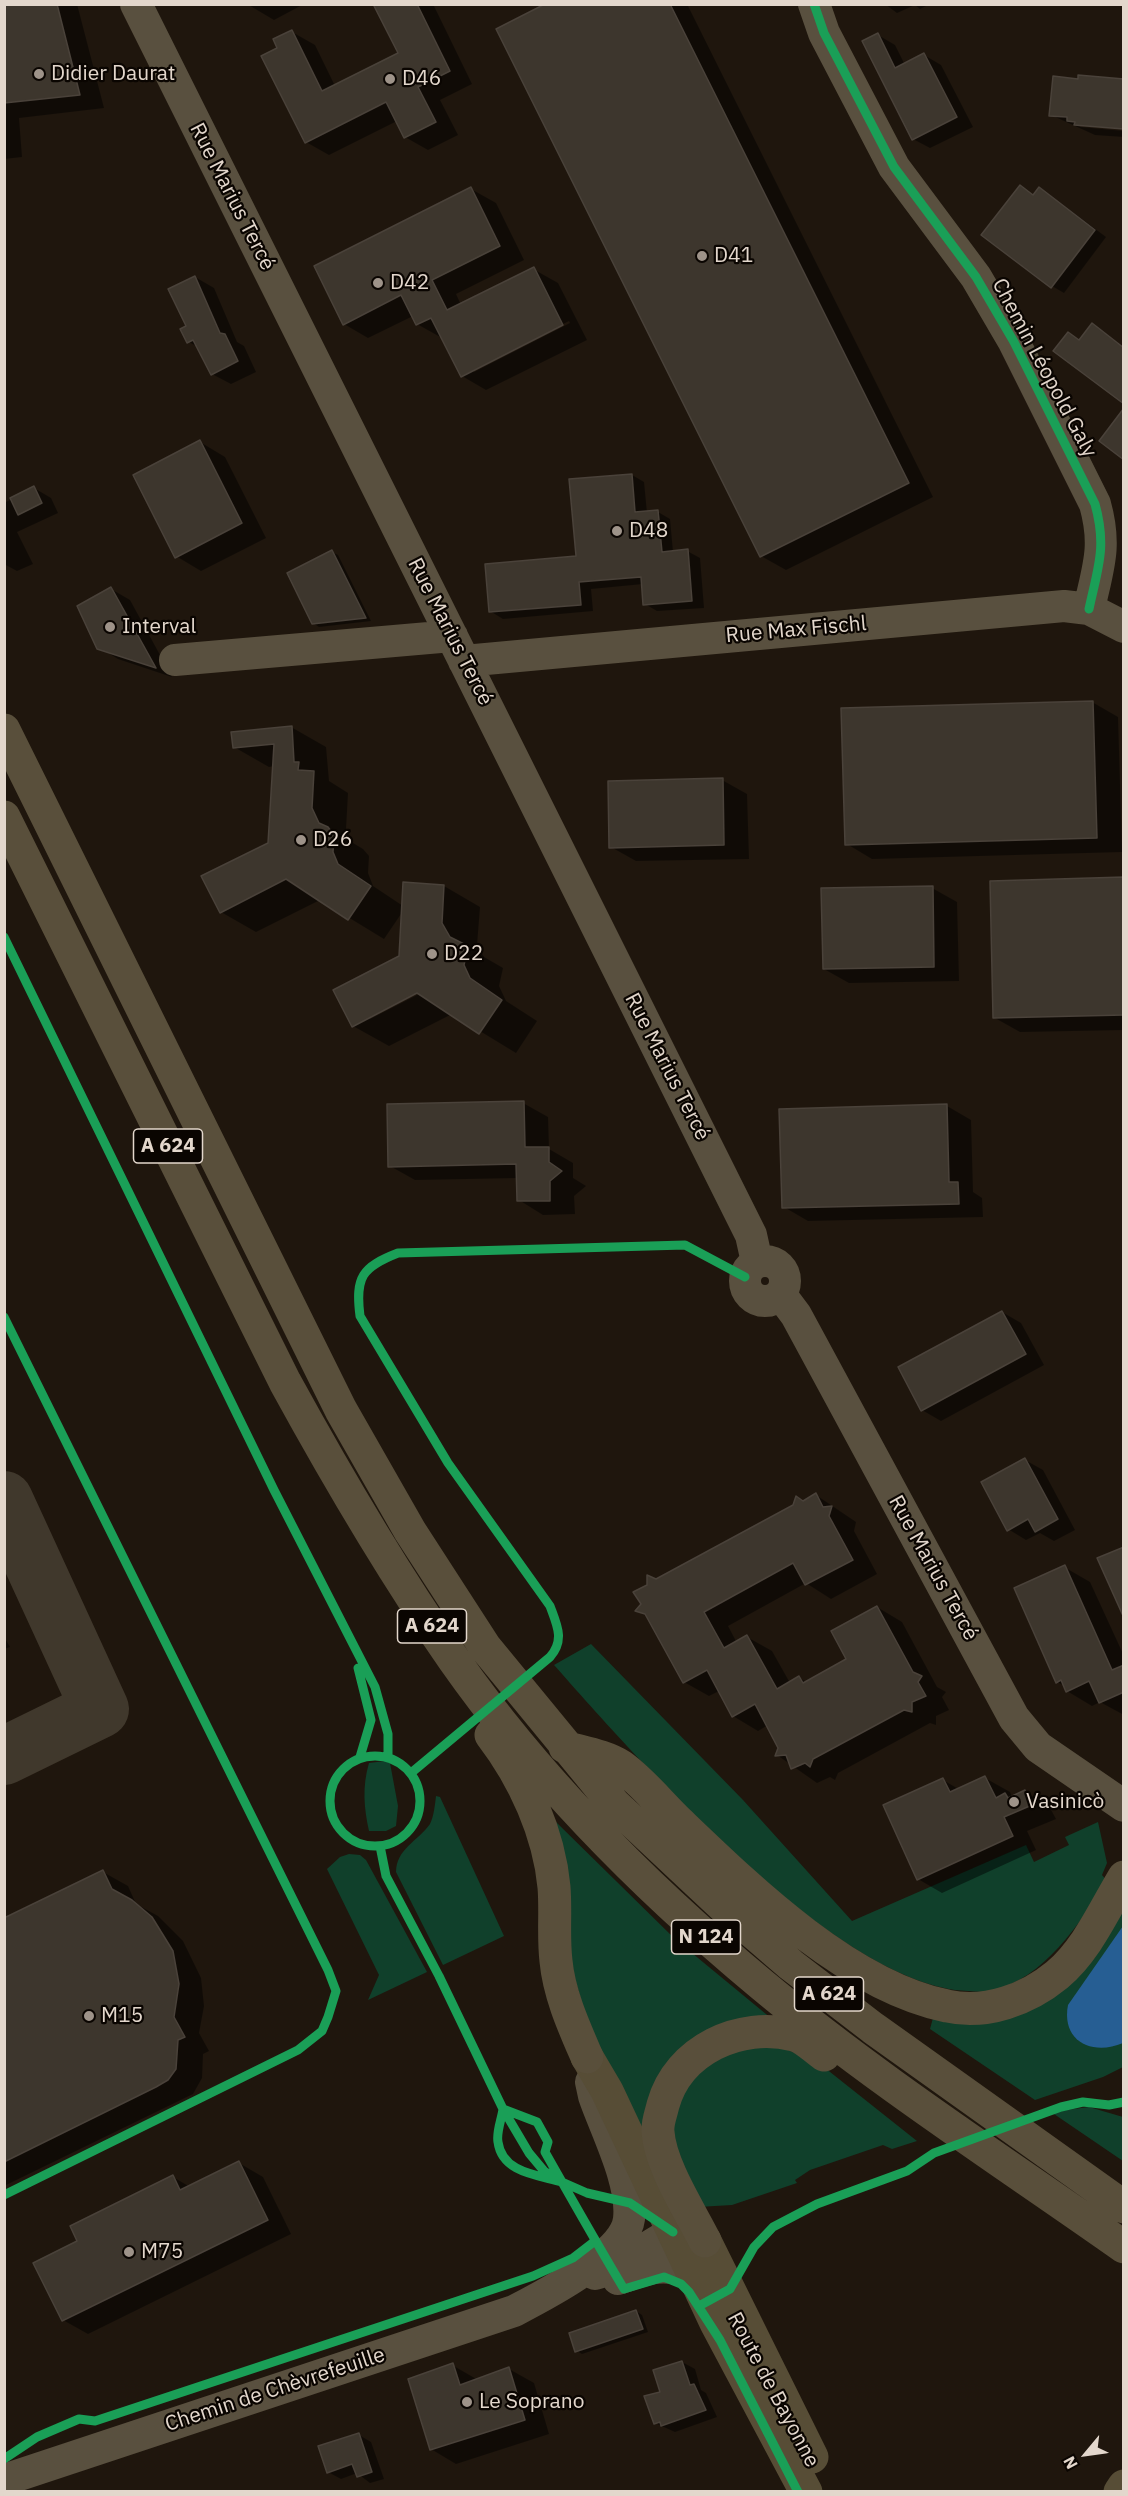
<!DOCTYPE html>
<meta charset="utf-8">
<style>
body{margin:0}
#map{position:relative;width:1128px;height:2496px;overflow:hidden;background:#1f160d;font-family:"IBM Plex Sans",sans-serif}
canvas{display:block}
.frame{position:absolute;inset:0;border:6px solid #e3d7cc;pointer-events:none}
.north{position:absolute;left:1056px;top:2424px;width:60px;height:60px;-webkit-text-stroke:4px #0a0501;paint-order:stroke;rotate:241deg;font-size:16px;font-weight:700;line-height:24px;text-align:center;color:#e3d7cc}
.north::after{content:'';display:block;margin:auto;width:21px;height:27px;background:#e3d7cc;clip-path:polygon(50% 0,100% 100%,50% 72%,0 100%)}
</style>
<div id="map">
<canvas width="1128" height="2496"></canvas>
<div class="frame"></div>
<div class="north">N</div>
</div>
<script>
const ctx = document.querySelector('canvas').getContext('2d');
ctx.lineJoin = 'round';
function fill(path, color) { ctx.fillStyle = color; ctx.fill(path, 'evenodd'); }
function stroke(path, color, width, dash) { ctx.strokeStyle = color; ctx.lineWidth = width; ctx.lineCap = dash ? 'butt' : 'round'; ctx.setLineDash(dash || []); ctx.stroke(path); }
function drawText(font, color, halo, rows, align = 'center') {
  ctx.font = font + ' "IBM Plex Sans",sans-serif'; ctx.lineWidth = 4.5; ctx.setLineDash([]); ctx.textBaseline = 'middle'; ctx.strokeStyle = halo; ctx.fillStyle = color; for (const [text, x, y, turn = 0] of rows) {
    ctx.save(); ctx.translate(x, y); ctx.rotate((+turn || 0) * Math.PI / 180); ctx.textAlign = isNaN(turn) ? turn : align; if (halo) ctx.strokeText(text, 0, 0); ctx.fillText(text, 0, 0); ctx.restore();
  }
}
fill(new Path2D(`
 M591 1644 743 1800 852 1921 1026 1845 1034 1862 1069 1845 1065 1837 1098 1822 1107 1863 1102 1875 1107 1881C1080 1923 1044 1979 991 1991 984 1993 975 1991 968 1991 837 1986 639 1761 554 1665Z
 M385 1761 390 1763 398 1806 396 1826 386 1831H369C364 1808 362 1787 369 1763Z
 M436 1796 440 1797 504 1936 443 1965 396 1872C396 1849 418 1841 430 1824 434 1816 435 1804 436 1796Z
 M555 1821 675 1939 772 2019 692 2047 654 2168 587 2020 572 1969Z
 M349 1854 360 1855 366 1860 427 1972 368 2000 379 1975 327 1869 340 1857Z
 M1123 1897V2067L1103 2077 1035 2100 930 2029 933 2018 985 2019Z
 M772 2043 820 2064 917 2141 892 2149 883 2145 810 2170 795 2180 797 2183 732 2205 698 2207C675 2163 658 2130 689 2084 697 2073 710 2058 723 2053 738 2047 756 2046 772 2043Z
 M1089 2107 1123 2117V2161L1051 2112Z`), '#10402b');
fill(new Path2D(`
 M1123 1926V2043C1093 2056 1061 2042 1068 2005Z`), '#265e93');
fill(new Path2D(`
 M4 4H77L104 108 19 118 22 157 4 159Z
 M247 4H304L274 20Z
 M375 4H433L472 84 440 100 458 135 428 150 405 137 397 121 329 155 306 142 279 49 292 32 315 45 335 86 400 54Z
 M548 4H687L933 497 786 570 761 556Z
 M885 4H930L920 9 915 5 897 13Z
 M878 35 895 45 905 65 924 55 941 65 973 127 930 148 913 139Z
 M1080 81 1124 128 1074 124 1081 127 1124 131V137L1095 135 1051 115Z
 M1020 187 1034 196 1039 189 1051 196 1106 237 1064 293 1052 286Z
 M471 189 496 203 524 260 456 294 461 305 533 269 558 283 587 340 486 390 462 376 442 338 417 324 413 316 368 338 344 324ZM569 321 570 323 474 372V369Z
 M195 277 214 288 237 342 244 346 256 372 231 384 212 374 198 347 189 342 188 327Z
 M200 442 225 457 266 538 201 571 176 556Z
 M632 475 644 482 647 513 658 512 670 519 673 552 687 551 700 558 704 608 657 611 645 604 643 584 591 589 593 611 503 619 490 611 577 558Z
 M34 488 51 498 58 513 17 532 33 564 17 571 4 564V503Z
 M332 552 338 555 371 621 319 627 313 623Z
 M111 589 130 600 172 677 118 659 99 647Z
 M1092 702 1118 717 1122 852 872 859 847 844Z
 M291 727 326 747 329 781 348 793 346 829 353 843 363 849 369 856 368 873 373 886 403 906 444 886 480 907 477 945 484 957 503 968 499 986 506 1001 537 1021 516 1053 452 1014 389 1046 353 1026 400 957 403 911 384 939 320 900 256 932 221 912 269 844 274 766 269 767 234 747ZM423 988 425 991 370 1019V1015Z
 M722 780 747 794 749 859 636 861 611 847Z
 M1124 879V1030L1020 1032 995 1018Z
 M932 888 957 902 959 981 849 983 824 969Z
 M523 1103 548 1117 549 1149 573 1163V1178L586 1186 574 1196 575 1214 543 1215 519 1200 518 1178 415 1180 390 1166Z
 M947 1106 971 1120 973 1192 982 1198 983 1217 808 1221 784 1207Z
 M1002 1312 1021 1323 1044 1365 941 1421 922 1410Z
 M1025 1460 1043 1470 1075 1530 1054 1541 1040 1533 1026 1540 1008 1529Z
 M816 1495 856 1522 854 1531 877 1574 831 1599 806 1583 728 1626 737 1643 747 1637 772 1651 790 1683 799 1678 807 1682 848 1660 877 1607 902 1622 937 1687 946 1692 942 1697 949 1710 936 1716V1725L930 1723 838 1773 835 1780 830 1777 817 1783 777 1755 780 1747 768 1725 758 1731 733 1716 719 1691 709 1696 684 1682 648 1616 637 1610 656 1580Z
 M1064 1567 1090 1582 1124 1656V1715L1100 1702 1092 1706 1067 1691 1065 1686 1057 1682Z
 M4 1637 10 1647 4 1649Z
 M985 1778 1010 1792 1012 1797 1025 1792 1049 1806 1056 1819 1027 1831 1036 1850 942 1893 918 1879 943 1780 960 1790Z
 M103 1872 128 1886 136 1904 158 1916 183 1941 201 1978 204 2006 199 2033 209 2051 203 2054 202 2078 193 2094 4 2186V1920Z
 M239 2163 263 2177 291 2234 88 2334 63 2320 79 2241 173 2177 190 2187Z
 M636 2311 642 2315 648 2332 582 2354 577 2351Z
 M682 2362 695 2369 701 2390 706 2393 717 2417 675 2432 655 2423 662 2393Z
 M452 2365 478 2380 509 2369 534 2383 549 2434 456 2464 431 2449Z
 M359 2435 371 2442 384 2479 370 2483 357 2473 341 2479 328 2472Z`), '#0007');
stroke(new Path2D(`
 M4 1500 100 1709 4 1756`), '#40382c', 58);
const building = new Path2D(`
 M4 4H57L80 95 4 103Z
 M373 4H417L450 71 418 87 436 122 404 138 386 102 305 143 261 56 277 48 273 39 292 30 322 91 398 53Z
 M545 4H670L909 483 760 557 496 29Z
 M878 33 895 68 924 53 957 117 912 140 862 41Z
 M1078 75 1124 79V129L1074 125 1075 122 1067 121V117L1049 116 1053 76 1078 79Z
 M1020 185 1033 195 1039 187 1095 230 1051 288 981 235Z
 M471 187 500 246 432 280 447 310 534 267 563 325 461 377 431 318 416 325 401 295 343 325 314 266Z
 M195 276 220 333 225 334 238 361 211 375 193 340 187 343 180 329 186 326 168 289Z
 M1092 323 1124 348V404L1053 351 1068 332 1079 340Z
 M1124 408V460L1099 441Z
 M200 440 242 523 175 558 133 475Z
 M632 474 635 512 658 510 662 552 688 549 692 601 643 605 641 577 579 582 581 605 489 612 485 564 576 556 569 479Z
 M34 486 42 503 18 515 10 498Z
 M332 550 366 618 312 624 287 573Z
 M111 587 156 668 97 649 77 606Z
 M1093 701 1097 838 845 845 841 708Z
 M292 726 294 762H299L298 770 314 771 312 808 319 823 328 827 334 835 333 852 338 864 371 886 348 920 286 879 220 913 201 876 268 843 274 744 233 748 231 732Z
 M723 778 724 845 609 848 608 781Z
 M1124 877V1015L993 1018 990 881Z
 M403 882 444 885 442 923 450 937 468 946 464 965 470 978 502 1000 479 1034 417 993 352 1027 333 990 399 956Z
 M933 886 934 967 823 969 821 888Z
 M524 1101 525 1147H549V1162L562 1171 550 1181V1201H517L516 1164 388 1167 387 1104Z
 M947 1104 949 1182H958L959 1204 782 1208 779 1109Z
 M1002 1311 1026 1354 921 1411 898 1367Z
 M1025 1458 1058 1519 1035 1532 1028 1519 1007 1531 981 1482Z
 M816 1493 823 1507 832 1506 829 1516 853 1560 805 1585 793 1563 704 1612 724 1648 747 1635 777 1689 799 1676 803 1683 846 1659 831 1631 877 1606 913 1672 922 1676 918 1682 926 1696 912 1702V1712L904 1710 813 1759 810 1767 805 1763 791 1769 786 1755 775 1756 778 1748 755 1704 732 1717 707 1670 683 1683 645 1614 635 1611 641 1604 633 1592 647 1585V1575L656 1579 793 1505 796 1496 803 1501Z
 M1124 1547V1618L1097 1558Z
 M1065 1565 1112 1670 1124 1665V1692L1099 1703 1089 1681 1066 1692 1061 1680 1056 1683 1014 1588Z
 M985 1776 996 1798 1005 1793 1008 1798 1025 1790 1032 1805 1004 1817 1013 1836 917 1880 883 1805 943 1778 950 1792Z
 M103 1870 112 1889 132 1900 152 1917 173 1951 179 1984 174 2017 185 2037 178 2040 176 2069 168 2080 156 2087 4 2162V1918Z
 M239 2161 268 2220 62 2321 33 2263 77 2241 70 2226 173 2175 180 2190Z
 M636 2310 643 2329 575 2352 569 2333Z
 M682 2361 690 2385 694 2384 706 2410 661 2426 660 2422 654 2424 644 2396 660 2392 653 2370Z
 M453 2363 460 2385 509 2367 525 2420 430 2450 408 2379Z
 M359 2433 372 2472 357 2477 352 2464 327 2473 318 2446Z`);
fill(building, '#3d362d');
stroke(building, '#4a423a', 1.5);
stroke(new Path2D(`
 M136 4 751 1235 757 1262
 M814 4 824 33 894 167 976 277 1014 342 1095 504C1107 547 1098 567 1089 609
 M175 660 452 636
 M464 661 1064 606 1089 609 1124 627
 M745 1281a20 20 0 1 1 40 0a20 20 0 1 1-40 0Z
 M781 1295 796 1315 1014 1718 1038 1747 1124 1806
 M595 2274 612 2269 673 2232 685 2240 692 2250
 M618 2279C649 2268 660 2263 692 2272
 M4 2480 514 2311C543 2296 625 2254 629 2219 633 2182 606 2131 594 2096L591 2082`), '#59503f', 32);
stroke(new Path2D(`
 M587 2057 607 2091 716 2323 806 2492
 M705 2241 812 2457
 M1120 2492 1124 2486`), '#574d36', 33);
stroke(new Path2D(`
 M4 730 341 1410 410 1531 485 1647 614 1804 725 1908 791 1965 873 2028 1124 2207
 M4 817 285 1382C337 1477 392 1571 454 1660 539 1781 648 1890 761 1984 875 2079 1002 2161 1124 2247
 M491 1735C524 1778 549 1833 554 1887 556 1912 553 1937 556 1961 559 1994 574 2027 587 2057
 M565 1747C582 1752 606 1756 621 1766 642 1781 661 1805 680 1823 751 1891 849 1986 947 2006 986 2015 1028 1999 1057 1975 1087 1950 1104 1910 1124 1877
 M705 2241C690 2211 660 2165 658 2132 657 2123 661 2114 663 2105 678 2050 740 2021 794 2035 805 2038 815 2049 824 2055`), '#594f3b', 33);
stroke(new Path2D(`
 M814 4 824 33 894 167 976 277 1014 342 1095 504C1107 547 1098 567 1089 609
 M4 937 274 1490 375 1687 388 1734V1756
 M4 1317 328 1970 336 1991 328 2017 322 2031 298 2050 4 2195
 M358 1668 371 1720 360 1757
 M330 1801a45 45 0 1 1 90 0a45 45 0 1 1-90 0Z
 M411 1773 550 1657C565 1640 557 1625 550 1606L448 1463 360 1316C355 1277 362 1267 398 1253L685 1245 745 1277
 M380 1846 386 1876 439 1976 503 2109 529 2153 544 2171 562 2182 587 2193 630 2203 673 2232
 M562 2182C538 2175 502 2173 498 2142 496 2132 502 2118 503 2109L537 2122 548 2142 545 2152C571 2198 597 2244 624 2289L664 2277 681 2284 689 2292 720 2340 798 2492
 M699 2306 730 2289 754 2247 773 2227 817 2204 907 2171 934 2153 1061 2107 1083 2102 1109 2105 1124 2102
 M4 2459 37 2437 79 2419 95 2421 533 2276 573 2258 595 2241`), '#1a9f57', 9);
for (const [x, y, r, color] of [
 [39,74,6,"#9e9389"],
 [390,79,6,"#9e9389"],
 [702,256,6,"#9e9389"],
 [378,283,6,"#9e9389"],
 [617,531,6,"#9e9389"],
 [110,627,6,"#9e9389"],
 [301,840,6,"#9e9389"],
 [432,954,6,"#9e9389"],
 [1014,1802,6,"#9e9389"],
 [89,2016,6,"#9e9389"],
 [129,2252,6,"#9e9389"],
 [467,2402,6,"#9e9389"]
]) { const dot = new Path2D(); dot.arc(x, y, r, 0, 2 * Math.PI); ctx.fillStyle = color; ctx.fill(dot); stroke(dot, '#0a0501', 2); }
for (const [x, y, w] of [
 [168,1146,69],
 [432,1626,69],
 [706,1937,69],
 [829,1994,69]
]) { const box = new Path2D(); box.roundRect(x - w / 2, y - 17, w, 34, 4.5); ctx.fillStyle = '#0a0501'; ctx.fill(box); stroke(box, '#e3d7cc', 1.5); }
drawText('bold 20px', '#e3d7cc', null, [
 ["A 624",168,1146],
 ["A 624",432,1626],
 ["N 124",706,1937],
 ["A 624",829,1994]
]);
drawText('21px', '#e3d7cc', '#0a0501', [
 ["Didier Daurat",51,74],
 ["D46",402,79],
 ["D41",714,256],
 ["D42",390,283],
 ["D48",629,531],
 ["Interval",122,627],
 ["D26",313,840],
 ["D22",444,954],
 ["Vasinicò",1026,1802],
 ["M15",101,2016],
 ["M75",141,2252],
 ["Le Soprano",479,2402]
], 'left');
drawText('21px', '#e3d7cc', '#0a0501', [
 ["Rue Marius Tercé",232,197,63],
 ["Chemin Léopold Galy",1044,368,62],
 ["Rue Max Fischl",796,630,-5],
 ["Rue Marius Tercé",450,632,63],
 ["Rue Marius Tercé",667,1067,63],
 ["Rue Marius Tercé",933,1568,61],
 ["Chemin de Chèvrefeuille",275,2390,-18],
 ["Route de Bayonne",773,2390,62]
]);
</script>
